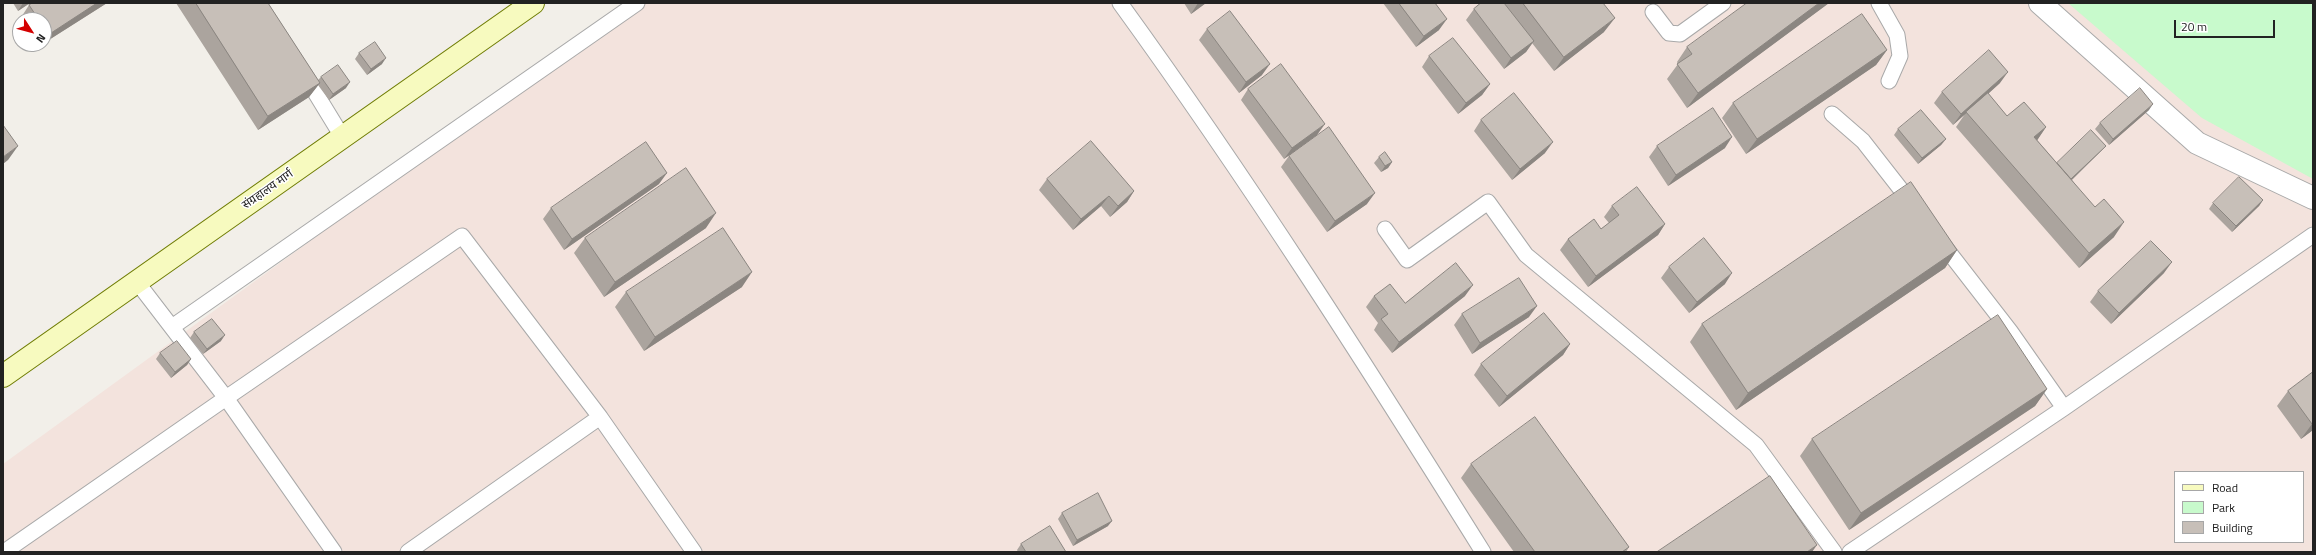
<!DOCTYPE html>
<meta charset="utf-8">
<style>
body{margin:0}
#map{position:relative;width:2316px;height:555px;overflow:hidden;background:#f2efe9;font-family:"Titillium Web",sans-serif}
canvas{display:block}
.frame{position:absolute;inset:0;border:4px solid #222;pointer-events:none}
.legend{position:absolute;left:2174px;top:471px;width:130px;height:72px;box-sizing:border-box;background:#fff;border:1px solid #a7a7a7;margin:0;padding:5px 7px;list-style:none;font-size:12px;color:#222}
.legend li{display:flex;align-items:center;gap:8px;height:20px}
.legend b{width:20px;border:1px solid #a7a7a7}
.north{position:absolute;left:12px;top:12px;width:40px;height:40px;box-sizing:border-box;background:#fff;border:1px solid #a7a7a7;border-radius:50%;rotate:126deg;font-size:11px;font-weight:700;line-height:16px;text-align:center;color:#222}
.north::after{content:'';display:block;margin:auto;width:14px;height:18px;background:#d40000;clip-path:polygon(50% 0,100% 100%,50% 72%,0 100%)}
.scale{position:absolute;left:2174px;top:20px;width:101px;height:18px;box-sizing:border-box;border:2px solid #222;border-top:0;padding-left:5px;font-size:12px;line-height:14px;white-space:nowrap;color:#222;-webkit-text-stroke:3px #fff;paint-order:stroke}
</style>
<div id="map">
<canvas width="2316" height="555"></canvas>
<div class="frame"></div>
<ul class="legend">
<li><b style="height:5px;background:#f7fabf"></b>Road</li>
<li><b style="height:11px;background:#c8facc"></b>Park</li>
<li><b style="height:11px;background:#c7bfb8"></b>Building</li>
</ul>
<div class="north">N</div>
<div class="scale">20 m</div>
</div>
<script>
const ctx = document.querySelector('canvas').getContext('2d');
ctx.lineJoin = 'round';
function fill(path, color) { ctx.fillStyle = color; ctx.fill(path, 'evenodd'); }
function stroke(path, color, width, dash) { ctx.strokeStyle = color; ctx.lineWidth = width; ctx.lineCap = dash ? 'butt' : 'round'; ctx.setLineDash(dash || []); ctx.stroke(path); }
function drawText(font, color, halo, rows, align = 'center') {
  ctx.font = font + ' "Titillium Web","Noto Sans Devanagari",sans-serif'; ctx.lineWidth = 3; ctx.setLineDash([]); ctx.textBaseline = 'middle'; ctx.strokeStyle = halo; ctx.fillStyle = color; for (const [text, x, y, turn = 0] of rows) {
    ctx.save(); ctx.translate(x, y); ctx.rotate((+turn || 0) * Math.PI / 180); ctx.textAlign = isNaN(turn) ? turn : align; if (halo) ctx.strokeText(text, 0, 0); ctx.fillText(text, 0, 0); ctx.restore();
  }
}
fill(new Path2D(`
 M638 3H2313V552H3V464ZM2175 472H2303V542H2175Z`), '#f3e3dd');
fill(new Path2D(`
 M2068 3H2313V179L2202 118Z`), '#c8facc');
const service = new Path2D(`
 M1120 3C1249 181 1367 366 1483 552
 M1879 3 1897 35 1900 56 1889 81
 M1653 12 1669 33 1680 34 1723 3
 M304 74 343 138
 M1832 114 1863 141 1913 205
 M1385 229 1407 260 1488 202 1526 255 1756 445 1834 552
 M1941 242 2010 331 2064 408
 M137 282 226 398 462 236 600 417 694 552
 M172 327 637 3
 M4 552 226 398 334 552
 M408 552 600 417
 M1850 552 2064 408 2313 235`);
const minor = new Path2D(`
 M2040 3 2197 143 2313 198`);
const secondary = new Path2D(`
 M3 376 533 3`);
stroke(service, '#a9a9a9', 17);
stroke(minor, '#a9a9a9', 24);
stroke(secondary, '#707d05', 24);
stroke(service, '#fff', 15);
stroke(minor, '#fff', 22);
stroke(secondary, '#f7fabf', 22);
fill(new Path2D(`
 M13 3H30L18 11Z
 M33 3H107L44 43V20H24L22 16 29 5Z
 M176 3H268L318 80 321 77 346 88 329 100 318 85 309 97 258 130Z
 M1184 3H1206L1191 14Z
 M1383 3H1435L1439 30 1416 47Z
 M1481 3H1603L1604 32 1554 71 1532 43 1526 52 1504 69 1466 20 1474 9Z
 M1829 3 1687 108 1667 79 1678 64 1677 62 1687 47Z
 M1207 29 1262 75 1239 93 1199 40Z
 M1887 50 1876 65 1746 154 1722 118 1733 103Z
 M359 53 382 64 367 75 355 59Z
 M1429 56 1490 84 1482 95 1458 114 1422 67Z
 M2000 83 1988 94 2007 116 2046 127 2037 140 2057 163 2106 146 2072 180 2114 237 2079 268 1956 127 1965 114 1953 125 1934 103 1942 92Z
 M1248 89 1317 135 1284 159 1241 100Z
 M2149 110 2109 145 2095 129 2100 123Z
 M1481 120 1545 153 1512 180 1474 131Z
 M1898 129 1946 139 1941 145 1918 164 1894 135Z
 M1657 146 1725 148 1668 186 1649 157Z
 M1289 156 1367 204 1327 232 1281 167Z
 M1379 157 1392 162 1388 168 1381 172 1374 163Z
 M1047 179 1134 191 1127 202 1110 217 1101 206 1073 230 1039 190Z
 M659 184 564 250 543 219 551 208Z
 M2263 200 2259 206 2232 232 2209 209 2213 203Z
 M1612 206 1665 224 1658 235 1588 287 1560 250 1568 239 1601 229 1609 223 1604 217Z
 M706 228 604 297 574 253 585 238Z
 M1957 250 1945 268 1736 410 1690 342 1702 324Z
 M1669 267 1725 284 1689 313 1661 278Z
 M2164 273 2111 324 2090 302 2098 291Z
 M742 287 644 351 615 307 626 292Z
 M1374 296 1405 303 1465 296 1392 353 1374 330 1378 323 1366 307Z
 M1462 314 1529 317 1472 354 1454 325Z
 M194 332 221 341 203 354 190 338Z
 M1570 344 1563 355 1499 407 1474 375 1481 364Z
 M160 353 191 359 187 365 171 378 156 359Z
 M2313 372V430L2301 439 2277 406 2288 391Z
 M2047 389 2035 406 1849 530 1800 456 1812 439Z
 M1471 464 1629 547 1626 552H1514L1461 478Z
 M1062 513 1108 526 1073 546 1058 519Z
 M1021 544 1066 552H1018L1017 550Z`), '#aba49e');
fill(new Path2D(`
 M23 3H30L18 11Z
 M97 3H107L44 43V40L48 35Z
 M1198 3H1206L1191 14Z
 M1819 3H1829L1687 108 1698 93Z
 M1615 18 1604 32 1554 71 1564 57Z
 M1447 19 1439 30 1416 47 1424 36Z
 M1534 41 1526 52 1504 69 1511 58Z
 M1887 50 1876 65 1746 154 1757 139Z
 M386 58 382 64 367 75 371 69Z
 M1270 64 1262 75 1239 93 1246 82Z
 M2008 72 2000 83 1953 125 1961 114Z
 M350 82 346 88 329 100 333 94Z
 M320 83 309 97 258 130 268 116Z
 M1490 84 1482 95 1458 114 1466 103Z
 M2153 104 2149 110 2109 145 2113 139Z
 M1325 124 1317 135 1284 159 1292 148Z
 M2046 127 2036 142 2034 137Z
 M1732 137 1725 148 1668 186 1676 175Z
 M1946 139 1941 145 1918 164 1922 158Z
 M1553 142 1545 153 1512 180 1520 169Z
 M18 146 8 160 3 164V157Z
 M2106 146 2101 151 2064 187 2068 181Z
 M1392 162 1388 168 1381 172 1385 166Z
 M667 173 659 184 564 250 572 239Z
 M1134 191 1127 202 1110 217 1118 206Z
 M1375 193 1367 204 1327 232 1335 221Z
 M1109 196 1101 206 1073 230 1081 219Z
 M2263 200 2259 206 2232 232 2236 226Z
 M716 213 706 228 604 297 615 282Z
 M2124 222 2114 237 2079 268 2089 253Z
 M1665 224 1658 235 1588 287 1596 276Z
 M1957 250 1945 268 1736 410 1748 393Z
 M2172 262 2164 273 2111 324 2119 313Z
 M752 272 742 287 644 351 655 337Z
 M1732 273 1725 284 1689 313 1697 302Z
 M1473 285 1465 296 1392 353 1399 342Z
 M1537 306 1529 317 1472 354 1480 343Z
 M225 335 221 341 203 354 207 349Z
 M1570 344 1563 355 1499 407 1507 396Z
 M191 359 187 365 171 378 175 372Z
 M2047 389 2035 406 1849 530 1861 513Z
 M2313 423V430L2301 439 2312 424Z
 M1112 521 1108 526 1073 546 1077 540Z
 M1817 545 1812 552H1807Z`), '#8b8681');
const building = new Path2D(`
 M33 3H97L48 35 44 28V20H39L29 5Z
 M196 3H268L320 83 268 116Z
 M1399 3H1435L1447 19 1424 36Z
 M1481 3H1504L1534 41 1511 58 1474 9Z
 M1523 3H1603L1615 18 1564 57Z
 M1747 3H1819L1698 93 1677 64 1692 54 1687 47Z
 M1230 11 1270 64 1246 82 1207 29Z
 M1862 14 1887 50 1757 139 1733 103Z
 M1453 38 1490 84 1466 103 1429 56Z
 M375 42 386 58 371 69 359 53Z
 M1989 50 2008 72 1961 114 1942 92Z
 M1281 64 1325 124 1292 148 1248 89Z
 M338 65 350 82 333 94 321 77Z
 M2140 88 2153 104 2113 139 2100 123Z
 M1514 93 1553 142 1520 169 1481 120Z
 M1988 93 2007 116 2024 102 2046 127 2034 137 2095 207 2104 199 2124 222 2089 253 1966 112Z
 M1713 108 1732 137 1676 175 1657 146Z
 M1921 110 1946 139 1922 158 1898 129Z
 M3 125 18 146 3 157Z
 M1329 127 1375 193 1335 221 1289 156Z
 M2091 130 2106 146 2071 179 2057 163Z
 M1091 141 1134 191 1118 206 1109 196 1081 219 1047 179Z
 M646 142 667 173 572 239 551 208Z
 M1385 152 1392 162 1385 166 1379 157Z
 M686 168 716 213 615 282 585 238Z
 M2239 177 2263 200 2236 226 2213 203Z
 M1911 182 1957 250 1748 393 1702 324Z
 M1637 187 1665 224 1596 276 1568 239 1594 219 1601 229 1619 215 1612 206Z
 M723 228 752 272 655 337 626 292Z
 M1704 238 1732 273 1697 302 1669 267Z
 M2151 241 2172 262 2119 313 2098 291Z
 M1456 263 1473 285 1399 342 1381 319 1388 314 1374 296 1390 284 1405 303Z
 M1519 278 1537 306 1480 343 1462 314Z
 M1544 313 1570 344 1507 396 1481 364Z
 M1998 315 2047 389 1861 513 1812 439Z
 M212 319 225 335 207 349 194 332Z
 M177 341 191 359 175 372 160 353Z
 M2313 372V423L2312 424 2288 391Z
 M1535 417 1629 547 1622 552H1535L1471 464Z
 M1770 476 1817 545 1807 552H1657Z
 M1098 493 1112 521 1077 540 1062 513Z
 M1050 526 1066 552H1026L1021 544Z`);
fill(building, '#c7bfb8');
stroke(building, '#8b8681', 1);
drawText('12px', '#222', '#fff', [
 ["संग्रहालय मार्ग",268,190,-35]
]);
</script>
